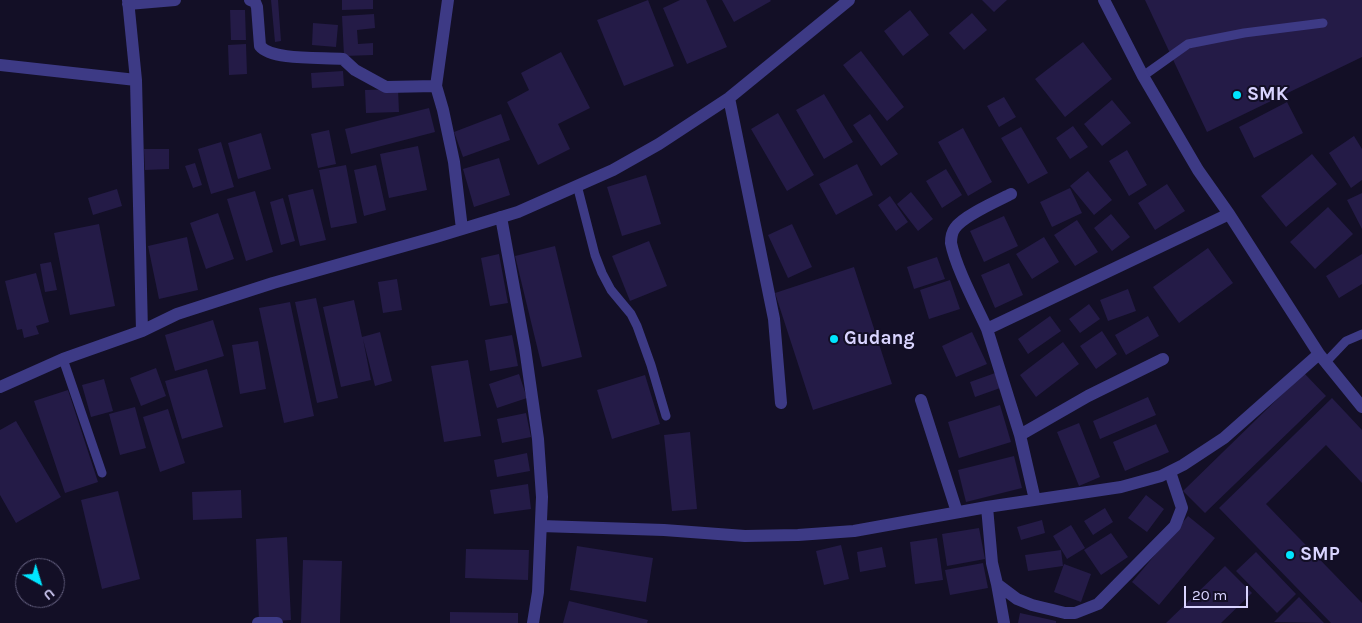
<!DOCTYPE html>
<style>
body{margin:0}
#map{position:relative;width:1362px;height:623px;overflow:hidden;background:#130f26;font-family:Karla,sans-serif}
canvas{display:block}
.north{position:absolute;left:15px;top:558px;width:50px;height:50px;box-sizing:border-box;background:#130f26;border:1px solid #625e7d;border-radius:50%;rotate:141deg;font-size:14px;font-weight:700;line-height:20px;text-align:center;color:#d9d4ff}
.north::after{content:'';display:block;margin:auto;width:18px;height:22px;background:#00e5ff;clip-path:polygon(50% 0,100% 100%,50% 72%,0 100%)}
.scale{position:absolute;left:1184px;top:586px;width:64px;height:22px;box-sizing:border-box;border:2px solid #d9d4ff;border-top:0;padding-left:6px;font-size:15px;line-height:18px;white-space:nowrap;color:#d9d4ff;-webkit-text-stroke:4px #130f26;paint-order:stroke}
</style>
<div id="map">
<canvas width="1362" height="623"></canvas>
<div class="north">U</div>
<div class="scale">20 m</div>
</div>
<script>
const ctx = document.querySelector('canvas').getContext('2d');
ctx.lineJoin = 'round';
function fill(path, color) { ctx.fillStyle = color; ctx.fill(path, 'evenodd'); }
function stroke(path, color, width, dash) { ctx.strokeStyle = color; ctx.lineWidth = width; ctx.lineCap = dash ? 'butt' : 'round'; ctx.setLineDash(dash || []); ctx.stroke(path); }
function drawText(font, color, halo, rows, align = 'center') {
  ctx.font = font + ' Karla,sans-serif'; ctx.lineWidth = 4; ctx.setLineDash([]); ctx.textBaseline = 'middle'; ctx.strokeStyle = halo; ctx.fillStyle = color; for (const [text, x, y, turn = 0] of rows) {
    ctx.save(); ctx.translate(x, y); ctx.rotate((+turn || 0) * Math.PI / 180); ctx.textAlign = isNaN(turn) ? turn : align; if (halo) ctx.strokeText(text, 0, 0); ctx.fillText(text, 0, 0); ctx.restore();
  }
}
fill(new Path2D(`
 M271 0H278L281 41 275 42Z
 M342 0H373V9L342 10Z
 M648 0 674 66 624 86 597 20Z
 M680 0H706L727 47 687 64 663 8Z
 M722 0H770L771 1 734 22Z
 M982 0H1007L994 12Z
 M1145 0H1362V57L1207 132Z
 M230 10H245L246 40H231Z
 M910 10 929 35 903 56 884 31Z
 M972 13 987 30 964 50 949 33Z
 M374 14 375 28 357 30 358 44 373 43V55L344 56 342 16Z
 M313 23 338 25 336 47 312 45Z
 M1083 42 1112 79 1065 117 1035 79Z
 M246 44 247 74 229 75 228 45Z
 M861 51 904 107 887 121 843 65Z
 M561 52 590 108 558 124 570 149 538 165 507 102 529 90 521 73Z
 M343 71 344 86 312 88 311 73Z
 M398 89 399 112 366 113 365 90Z
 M824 94 853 142 824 159 796 110Z
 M1004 97 1016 117 999 127 987 106Z
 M1112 100 1131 123 1102 146 1084 124Z
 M1287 102 1303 133 1254 158 1239 127Z
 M429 108 435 132 351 154 345 129Z
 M778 113 814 175 787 191 751 129Z
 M501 114 510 140 463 157 454 132Z
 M870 114 898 154 881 166 853 125Z
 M1073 126 1088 147 1070 159 1056 138Z
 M1021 127 1048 173 1028 184 1001 138Z
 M963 128 992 182 968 196 938 142Z
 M329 130 336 164 318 168 311 134Z
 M261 133 271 169 238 179 228 143Z
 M1354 136 1362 149V180L1351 188 1329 153Z
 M221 142 234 187 211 194 198 149Z
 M418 146 427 190 389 198 380 154Z
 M144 149H169V169L145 170Z
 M1127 150 1147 185 1129 196 1109 161Z
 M1312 154 1337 184 1286 227 1261 196Z
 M499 158 510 195 474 207 463 169Z
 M195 163 202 185 193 188 185 166Z
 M857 164 873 195 836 215 819 184Z
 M346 165 357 223 331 228 319 170Z
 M376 165 386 210 364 216 354 170Z
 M946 169 962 195 942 208 926 181Z
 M1088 171 1112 200 1094 215 1070 186Z
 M646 175 661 224 622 236 607 187Z
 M1167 184 1185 211 1155 230 1138 203Z
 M1070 188 1082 213 1052 227 1040 202Z
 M117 189 122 206 93 215 88 198Z
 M313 189 326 240 300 246 288 195Z
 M255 191 273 252 246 261 227 199Z
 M911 192 933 219 918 231 897 204Z
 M1362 193V229L1347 200Z
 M890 196 908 222 896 231 878 205Z
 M283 198 295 241 281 245 270 202Z
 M1328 207 1353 234 1315 269 1290 242Z
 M218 213 234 259 206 269 190 223Z
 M1111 214 1130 237 1112 251 1094 228Z
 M1004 216 1018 246 984 262 970 231Z
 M1077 220 1098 252 1075 266 1054 235Z
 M99 224 115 306 70 315 54 233Z
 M792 224 812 267 788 278 768 235Z
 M187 237 198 290 159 299 148 246Z
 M1044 237 1059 262 1032 279 1016 254Z
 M649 241 667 286 630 301 612 256Z
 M555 246 582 357 542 367 515 256Z
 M1208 248 1233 283 1179 323 1153 287Z
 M499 254 508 303 490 306 481 258Z
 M1362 254V284L1339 298 1326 276Z
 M937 257 945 279 914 289 907 267Z
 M51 262 57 290 45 292 40 264Z
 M1009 263 1023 295 995 308 981 275Z
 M854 267 892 384 813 410 775 293Z
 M36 273 49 322 36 326 39 334 24 338 22 329 17 330 5 281Z
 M397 279 402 310 383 313 378 282Z
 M950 280 960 309 929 319 920 290Z
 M1128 289 1136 311 1108 321 1100 300Z
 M316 298 338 398 317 403 295 302Z
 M354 300 362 337 380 332 392 381 375 386 363 339 371 380 341 387 323 307Z
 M290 302 314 416 284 423 259 308Z
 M1089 304 1100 319 1080 333 1069 319Z
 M1050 316 1061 331 1028 354 1018 339Z
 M1148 316 1159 336 1126 355 1115 335Z
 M213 320 224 356 175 371 165 335Z
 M1102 331 1117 354 1096 369 1080 346Z
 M972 332 987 364 956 377 942 346Z
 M512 335 518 366 490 371 485 340Z
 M258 341 266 389 240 394 232 345Z
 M1063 342 1079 364 1036 397 1020 375Z
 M468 360 481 436 444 442 431 366Z
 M156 368 166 396 141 406 130 378Z
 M207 369 223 427 182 439 165 381Z
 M998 372 1003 387 975 397 970 382Z
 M1304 373 1326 396 1205 513 1183 491Z
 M519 374 527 398 497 408 489 384Z
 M645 375 660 424 612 439 597 390Z
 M104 379 113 411 91 417 82 385Z
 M68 390 98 482 65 493 34 401Z
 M1148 397 1156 415 1100 439 1093 421Z
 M1332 398 1362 430V483L1326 445 1266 504 1362 603V623H1331L1219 508Z
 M1000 405 1011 442 959 458 948 422Z
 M135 407 146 448 120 455 109 414Z
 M168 409 185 463 160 472 143 417Z
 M526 413 531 437 502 443 497 419Z
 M16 421 61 497 16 523 0 495V430Z
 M1079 423 1100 477 1079 486 1057 432Z
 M1156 424 1169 452 1125 471 1113 442Z
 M690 432 697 509 672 511 664 435Z
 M527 453 530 471 497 477 494 460Z
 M1014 456 1022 488 966 502 958 470Z
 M528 484 531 509 494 514 490 490Z
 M241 490 242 518 193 520 192 492Z
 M118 491 140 579 102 589 81 500Z
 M1146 495 1164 509 1147 532 1128 518Z
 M1105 508 1113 522 1093 535 1084 521Z
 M1188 516 1215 538 1159 605 1132 582Z
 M1042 520 1045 533 1021 540 1017 527Z
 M1071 525 1085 548 1067 559 1053 536Z
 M979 528 985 559 947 566 942 534Z
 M1111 533 1128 557 1101 575 1084 550Z
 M287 537 291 620 259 622 256 539Z
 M937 538 943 580 915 584 910 542Z
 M841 545 849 579 824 585 816 551Z
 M577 546 653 558 646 602 570 590Z
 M882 547 886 567 860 572 857 552Z
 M466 549 529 550 528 580 465 578Z
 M1061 550 1063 566 1028 571 1025 555Z
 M1256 552 1296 594 1277 613 1236 571Z
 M303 560 342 561 340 623H301Z
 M983 563 988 588 950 595 945 570Z
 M1064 564 1091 574 1081 602 1054 592Z
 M1225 566 1252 593 1221 623H1166Z
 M1299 597 1324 623 1274 622Z
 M569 601 648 620 647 623H563Z
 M450 612 518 613V623H450Z
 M1020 613 1056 621V623H1018Z`), '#241b47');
stroke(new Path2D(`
 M1143 76 1188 44 1244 33 1323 23
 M577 185 595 255 602 273 611 290 631 314 637 326 651 365 666 416
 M63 359 102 473
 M1326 362 1346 341 1362 334`), '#3d3a85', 9);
stroke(new Path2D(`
 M128 0 136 80 142 331
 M250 0 255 2 257 7 260 46C272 61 324 57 343 59L355 70 386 87 436 86
 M448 0 436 86 443 110 454 162 462 229
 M1104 0 1143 76 1198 170 1229 214 1319 354 1362 407
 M128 4 175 0
 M0 65 136 80
 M729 98 774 319 781 403
 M501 217 525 348 538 439 542 497 538 592 533 623
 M987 329C976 305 956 268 951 243 951 238 952 232 955 228 963 216 997 201 1011 194
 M0 387 63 359 142 331 177 314 273 283 436 237 518 212 613 170 659 144 729 98 849 0
 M921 400 957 512
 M1020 435 1088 396 1163 359
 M1035 500 1020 435 987 329 1229 214
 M987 507 992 563 997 584 1017 599 1032 605 1065 613H1075L1098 604 1175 526 1182 508 1170 472
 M541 526 664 530 745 536 798 535 854 531 987 507 1121 487 1161 476 1183 465 1224 438 1319 354
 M997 584 1004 623
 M258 623H277`), '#3d3a85', 12);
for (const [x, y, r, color] of [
 [1237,95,5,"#00e5ff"],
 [834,339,5,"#00e5ff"],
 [1290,555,5,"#00e5ff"]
]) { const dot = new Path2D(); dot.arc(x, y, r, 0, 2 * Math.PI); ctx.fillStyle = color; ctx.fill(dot); stroke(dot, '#130f26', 2); }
drawText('bold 19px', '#d9d4ff', '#130f26', [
 ["SMK",1247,95],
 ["Gudang",844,339],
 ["SMP",1300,555]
], 'left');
</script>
